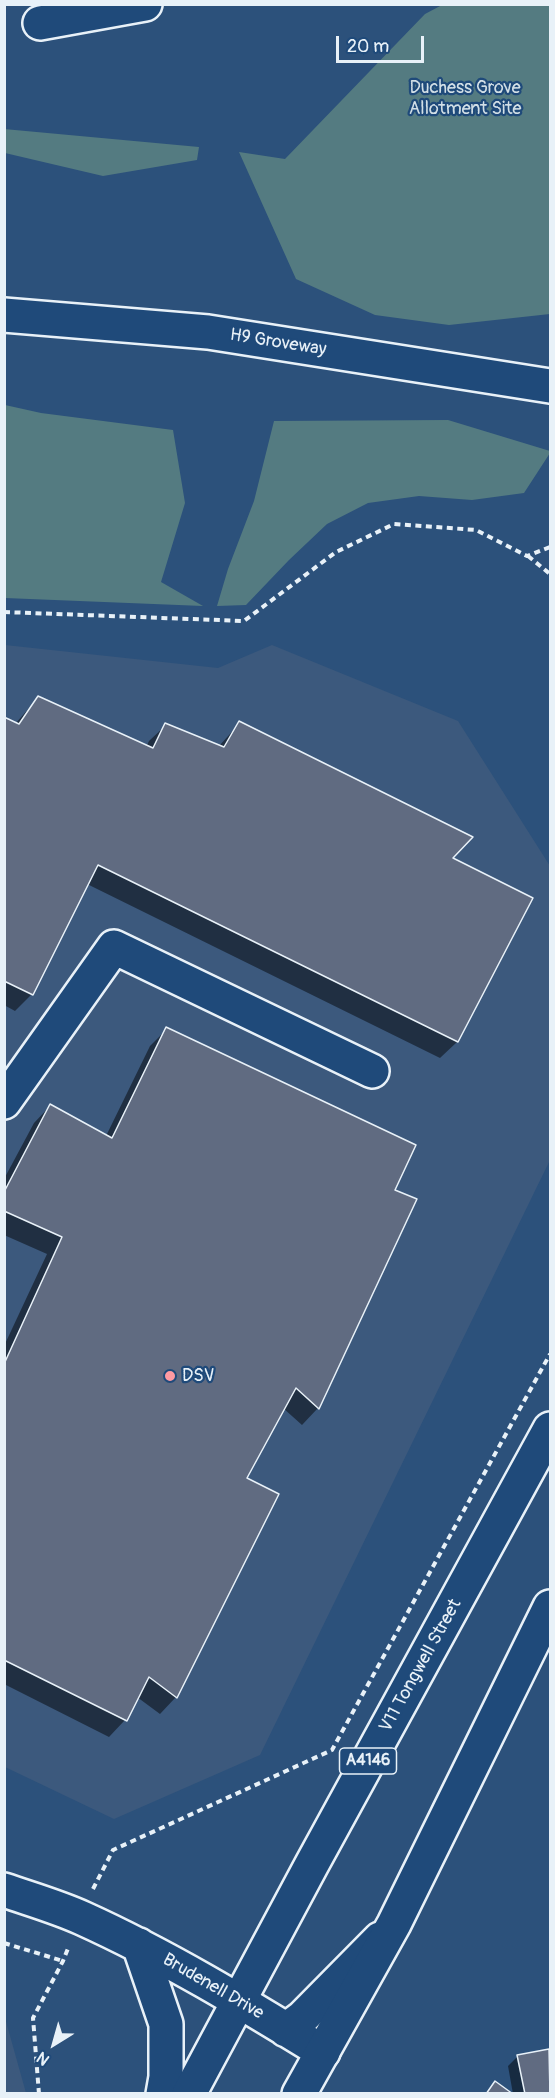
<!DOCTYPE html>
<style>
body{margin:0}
#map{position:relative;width:555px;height:2098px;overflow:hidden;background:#2c517b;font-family:Pangolin,sans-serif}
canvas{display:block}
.frame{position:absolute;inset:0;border:6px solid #e8f1f8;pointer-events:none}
.north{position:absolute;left:24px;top:2014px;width:60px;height:60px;-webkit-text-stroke:4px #1f4a7a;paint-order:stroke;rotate:217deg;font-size:16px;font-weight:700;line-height:24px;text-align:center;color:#e8f1f8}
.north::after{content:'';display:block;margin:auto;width:21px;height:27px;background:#e8f1f8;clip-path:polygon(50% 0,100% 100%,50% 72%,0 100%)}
.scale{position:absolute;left:336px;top:36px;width:88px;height:27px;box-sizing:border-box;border:3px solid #e8f1f8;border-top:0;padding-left:8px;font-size:18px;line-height:21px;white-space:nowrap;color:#e8f1f8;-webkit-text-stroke:4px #1f4a7a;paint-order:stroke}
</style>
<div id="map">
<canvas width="555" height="2098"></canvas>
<div class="frame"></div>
<div class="north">N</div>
<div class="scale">20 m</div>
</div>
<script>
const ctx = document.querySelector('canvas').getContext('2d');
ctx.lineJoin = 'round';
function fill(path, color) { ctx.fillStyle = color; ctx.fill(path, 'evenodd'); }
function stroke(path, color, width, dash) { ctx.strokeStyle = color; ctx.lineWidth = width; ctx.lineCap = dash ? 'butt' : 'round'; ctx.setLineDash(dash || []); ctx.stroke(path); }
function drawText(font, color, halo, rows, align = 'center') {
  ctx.font = font + ' Pangolin,sans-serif'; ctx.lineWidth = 4.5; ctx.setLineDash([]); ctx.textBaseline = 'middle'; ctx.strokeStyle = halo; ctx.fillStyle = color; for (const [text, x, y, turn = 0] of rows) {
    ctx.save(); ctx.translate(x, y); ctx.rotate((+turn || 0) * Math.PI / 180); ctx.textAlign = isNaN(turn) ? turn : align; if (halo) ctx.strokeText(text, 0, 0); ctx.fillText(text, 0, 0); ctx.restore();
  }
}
fill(new Path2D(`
 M5 645 218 668 272 645 458 721 550 866V1160L260 1755 114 1819 5 1767Z
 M4 2018H5L26 2093H5Z`), '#3c597d');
fill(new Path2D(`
 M442 5H550V314L449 325 375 315 296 279 239 152 285 159 425 14Z
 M4 129 199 147 197 160 103 176 5 153Z
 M5 405 41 413 173 430 185 503 161 582 203 606 5 598Z
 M448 420 550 451V453L524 493 472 500 419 496 368 503 327 524 289 560 246 605 217 606 228 569 254 501 274 421Z`), '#547b81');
fill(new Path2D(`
 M38 698 146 747 149 741 166 725 219 746 240 723 451 858 457 1042 440 1058 87 884 32 994 15 1011 4 1005V718L15 724Z
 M167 1029 393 1190 415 1200 318 1408 302 1425 283 1408 245 1479 277 1495 176 1697 160 1714 137 1697 125 1720 109 1737 4 1684V1346L47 1254 4 1235V1179L34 1123 50 1106 106 1136 150 1046Z
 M547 2051 550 2066V2094H513L508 2066 518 2056Z`), '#0007');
const building = new Path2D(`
 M38 696 153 748 165 723 224 747 239 721 473 837 453 858 533 898 458 1042 98 865 33 995 4 981V717L19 724Z
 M166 1027 416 1145 395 1190 417 1199 319 1409 296 1388 247 1478 279 1494 177 1698 149 1677 127 1721 4 1660V1364L62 1237 4 1211V1192L50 1104 112 1138Z
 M549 2049 550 2094H525L517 2055Z
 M495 2081 513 2094H486Z`);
fill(building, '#606b81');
stroke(building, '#e8f1f8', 1.5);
const minor = new Path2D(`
 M40 23 145 4
 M4 315 208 332 550 386
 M4 1102 114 947 372 1071
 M4 1890C30 1899 58 1907 82 1918 166 1956 245 2004 323 2052
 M139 1945 166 2024V2077L163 2094
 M286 2030 302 2018 380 1939`);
const highway = new Path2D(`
 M189 2094 312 1864 550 1429
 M299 2094 394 1924 550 1607`);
stroke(minor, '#e8f1f8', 38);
stroke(highway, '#e8f1f8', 38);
stroke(new Path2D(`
 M528 556 550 574
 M4 612 244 621 336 552 394 524 476 530 527 556 550 547
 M93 1889 113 1850 332 1750 550 1354
 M4 1943 63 1961
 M39 2094 33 2018 63 1961 69 1946`), '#e8f1f8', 4, [6, 4.5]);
stroke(minor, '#1f4a7a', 33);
stroke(highway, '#1f4a7a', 33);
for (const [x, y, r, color] of [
 [170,1376,6,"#ff9aa2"]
]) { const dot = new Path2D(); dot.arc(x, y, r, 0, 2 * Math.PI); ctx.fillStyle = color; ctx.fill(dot); stroke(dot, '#1f4a7a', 2); }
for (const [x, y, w] of [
 [368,1761,57]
]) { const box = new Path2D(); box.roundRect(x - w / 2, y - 13, w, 26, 4.5); ctx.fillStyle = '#1f4a7a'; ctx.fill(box); stroke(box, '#e8f1f8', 1.5); }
drawText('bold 16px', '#e8f1f8', null, [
 ["A4146",368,1761]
]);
drawText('18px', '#d2dfe6', '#1f4a7a', [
 ["Duchess Grove",465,88],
 ["Allotment Site",465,109]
]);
drawText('18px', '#e8f1f8', '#1f4a7a', [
 ["H9 Groveway",278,343,9],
 ["V11 Tongwell Street",421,1666,-61],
 ["Brudenell Drive",213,1987,30]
]);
drawText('18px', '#e8f1f8', '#1f4a7a', [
 ["DSV",182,1376]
], 'left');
</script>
